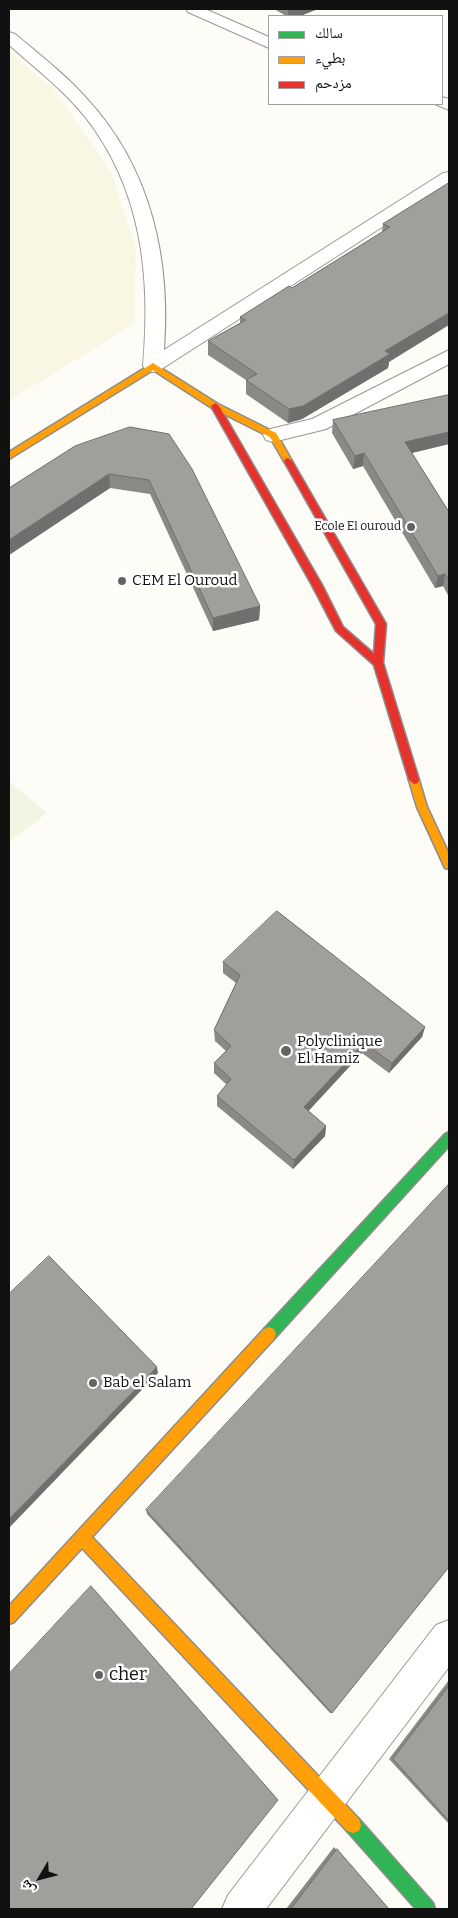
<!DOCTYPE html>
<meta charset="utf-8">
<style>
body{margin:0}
#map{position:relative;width:458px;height:1918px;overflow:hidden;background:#fdfcf7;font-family:Bitter,"Noto Naskh Arabic",serif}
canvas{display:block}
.frame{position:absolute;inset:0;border:10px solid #111;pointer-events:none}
.legend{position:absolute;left:268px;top:15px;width:175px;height:90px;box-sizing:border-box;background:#fff;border:1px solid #a0a0a0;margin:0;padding:6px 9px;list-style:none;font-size:15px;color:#111}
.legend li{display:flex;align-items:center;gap:10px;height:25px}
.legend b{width:25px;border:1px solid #a0a0a0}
.north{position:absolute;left:15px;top:1853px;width:50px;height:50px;-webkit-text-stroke:4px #fff;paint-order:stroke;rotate:233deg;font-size:14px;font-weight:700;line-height:20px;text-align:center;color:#111}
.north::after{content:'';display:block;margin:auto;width:18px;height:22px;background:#111;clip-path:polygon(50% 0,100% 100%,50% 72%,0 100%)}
</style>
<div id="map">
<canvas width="458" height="1918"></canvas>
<div class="frame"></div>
<ul class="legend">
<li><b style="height:6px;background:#30b455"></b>سالك</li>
<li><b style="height:6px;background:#ff9f0a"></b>بطيء</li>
<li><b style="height:6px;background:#e5322d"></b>مزدحم</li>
</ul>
<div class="north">ش</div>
</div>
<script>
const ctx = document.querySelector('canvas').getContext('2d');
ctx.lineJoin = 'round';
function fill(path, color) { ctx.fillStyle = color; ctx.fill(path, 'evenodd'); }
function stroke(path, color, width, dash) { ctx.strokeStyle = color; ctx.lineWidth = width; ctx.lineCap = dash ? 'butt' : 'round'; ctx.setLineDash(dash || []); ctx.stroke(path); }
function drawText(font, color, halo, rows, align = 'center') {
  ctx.font = font + ' Bitter,serif'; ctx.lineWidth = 5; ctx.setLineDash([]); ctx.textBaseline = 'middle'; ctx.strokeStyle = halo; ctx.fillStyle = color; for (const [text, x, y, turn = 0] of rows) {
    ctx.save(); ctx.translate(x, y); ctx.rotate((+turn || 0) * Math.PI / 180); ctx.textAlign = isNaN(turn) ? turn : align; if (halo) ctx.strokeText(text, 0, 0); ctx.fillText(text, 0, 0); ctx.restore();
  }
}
fill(new Path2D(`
 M9 52 54 89 112 174 136 249 134 324 9 401Z`), '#f9f7e4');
fill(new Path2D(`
 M9 781 47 813 9 842Z`), '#f0f6e1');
const street = new Path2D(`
 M186 9H205L269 37V48L188 12Z
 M9 32 15 34C40 55 66 75 88 100 151 169 171 259 164 350L443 173 449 172V184L160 370 153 372 146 370 143 366C151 277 142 190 86 118 64 90 35 68 9 45Z
 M442 97 449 99V110L435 104H442Z
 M449 350V364L326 429 273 442 266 440 263 435 266 430 312 419Z
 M449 1620V1667L266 1909H222L228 1895 436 1625Z`);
const fast = new Path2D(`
 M449 1132V1146L274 1339 269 1341 264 1339 262 1334 264 1329 445 1134Z
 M353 1817 359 1819 433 1903 435 1909H416L347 1831 345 1825 347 1819Z`);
const slow = new Path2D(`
 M153 363 218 404 276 433 292 461 291 463H285L270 437 212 408 153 370 9 459V452Z
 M414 776 419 780 427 807 449 854V869L445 868 417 807 409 780Z
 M269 1327 274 1329 276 1334 274 1339 92 1537 359 1819 361 1825 359 1831 353 1833 347 1831 82 1548 14 1622 9 1624V1606L264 1329Z`);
const jam = new Path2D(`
 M215 403 219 406 322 585 343 627 374 654 376 624 284 461 285 459 288 458 292 461 386 624 383 663 419 780 418 783 414 784 409 780 374 665 336 631 312 585 211 406Z`);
stroke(street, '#979795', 2);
stroke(fast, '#8e8d8b', 3);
stroke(slow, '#8e8d8b', 3);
stroke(jam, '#8e8d8b', 3);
fill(street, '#fffffe');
fill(fast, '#30b455');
fill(slow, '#ff9f0a');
fill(jam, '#e5322d');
fill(new Path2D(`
 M274 9H318L300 16H286Z
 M449 183 389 362 388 368 302 419 288 423 246 394V380L208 355V341L240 323V317L292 288 382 232 383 224Z
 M449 395V444L412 453 449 512V597L443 586 435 588 363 466 353 469 332 433 333 420Z
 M130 427 260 606 259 620 213 631 150 494 110 488 9 555V488Z
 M223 962 425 1027 422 1037 389 1073 362 1053 308 1111 326 1126 325 1136 293 1169 217 1106V1096L227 1085 214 1073V1063L226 1051 215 1041 214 1030 236 983 223 973Z
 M146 1510 332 1713H330L147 1514Z
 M449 1680V1824L389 1759Z
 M334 1847 389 1909H286Z`), '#8a8986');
fill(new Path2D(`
 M288 9H318L300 16H288Z
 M449 306V325L389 362 388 368 302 419 288 423 289 409 385 351Z
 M449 432V444L403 455 405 442Z
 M364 453 363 466 353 469 355 456Z
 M109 474 110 488 9 555V540Z
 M445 574 443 586 435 588 438 576Z
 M260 606 259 620 213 631V618Z
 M425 1027 422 1037 389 1073 392 1063Z
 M364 1043 362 1053 303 1117 304 1107Z
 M326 1126 325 1136 293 1169 294 1160Z
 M157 1367 158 1373 9 1528V1519Z`), '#716f6d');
const building = new Path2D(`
 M449 183V306L448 307H449V313L385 351 390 354 303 406 289 409 246 380 257 374 208 341 246 320 240 317 289 286 292 288 390 227 383 224Z
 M449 395V432L405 442 449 512V580L445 574 438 576 364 453 355 456 333 420Z
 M130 427 169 434 192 469 260 606 213 618 149 480 109 474 9 540V488L75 446Z
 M277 911 425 1027 392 1063 364 1043 304 1107 326 1126 294 1160 217 1096 231 1079 214 1063 231 1046 214 1030 240 975 223 962Z
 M449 1184V1567L332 1713 146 1510Z
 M49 1256 157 1367 9 1519V1294Z
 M91 1586 278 1800 191 1909H9V1674Z
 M449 1686V1821L393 1759Z
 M337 1849 389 1909H291Z`);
fill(building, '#a19f9c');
stroke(building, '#716f6d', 1);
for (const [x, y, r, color] of [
 [411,527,5,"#646362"],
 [122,581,5,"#646362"],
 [286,1051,6,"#646362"],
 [93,1383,5,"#646362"],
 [99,1675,5,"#646362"]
]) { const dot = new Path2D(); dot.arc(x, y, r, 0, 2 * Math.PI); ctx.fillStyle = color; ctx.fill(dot); stroke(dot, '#fff', 2); }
drawText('12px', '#111', '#fff', [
 ["Ecole El ouroud",401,527]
], 'right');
drawText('15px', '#111', '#fff', [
 ["CEM El Ouroud",132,581],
 ["Polyclinique",297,1042],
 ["El Hamiz",297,1059],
 ["Bab el Salam",103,1383]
], 'left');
drawText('18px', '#111', '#fff', [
 ["cher",109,1675]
], 'left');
</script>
